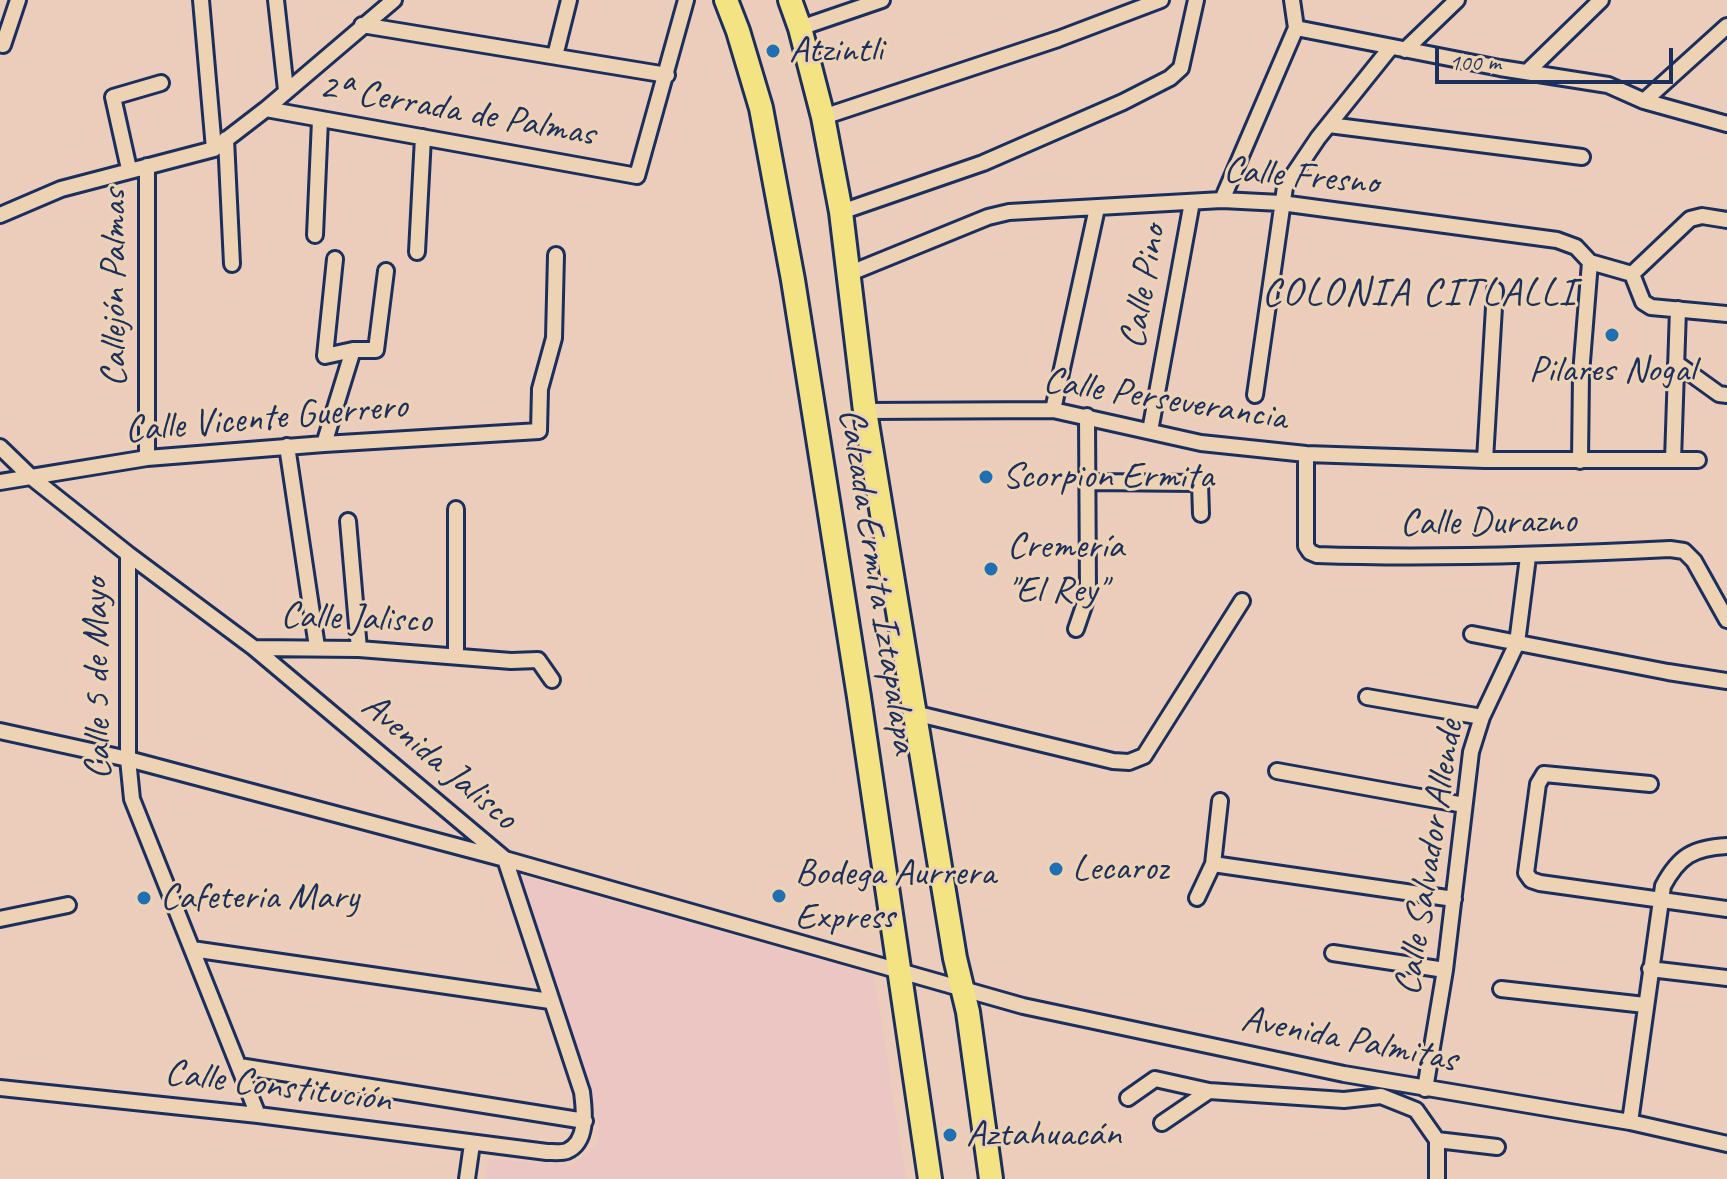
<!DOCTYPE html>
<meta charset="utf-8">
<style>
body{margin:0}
#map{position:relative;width:1727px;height:1179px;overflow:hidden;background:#eccdbb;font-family:Caveat,sans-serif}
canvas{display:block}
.scale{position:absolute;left:1435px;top:48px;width:238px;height:36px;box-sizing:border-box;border:4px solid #1b2f5e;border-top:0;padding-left:10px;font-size:24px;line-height:28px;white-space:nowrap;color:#1b2f5e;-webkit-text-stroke:6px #edd2b4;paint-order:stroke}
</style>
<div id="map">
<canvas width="1727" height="1179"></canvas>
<div class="scale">100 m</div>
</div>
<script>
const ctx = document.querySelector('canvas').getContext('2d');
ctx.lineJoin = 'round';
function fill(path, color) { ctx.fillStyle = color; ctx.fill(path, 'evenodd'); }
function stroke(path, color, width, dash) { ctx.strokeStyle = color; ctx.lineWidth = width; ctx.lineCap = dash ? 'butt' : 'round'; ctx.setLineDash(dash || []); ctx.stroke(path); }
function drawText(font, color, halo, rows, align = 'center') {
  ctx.font = font + ' Caveat,sans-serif'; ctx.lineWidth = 6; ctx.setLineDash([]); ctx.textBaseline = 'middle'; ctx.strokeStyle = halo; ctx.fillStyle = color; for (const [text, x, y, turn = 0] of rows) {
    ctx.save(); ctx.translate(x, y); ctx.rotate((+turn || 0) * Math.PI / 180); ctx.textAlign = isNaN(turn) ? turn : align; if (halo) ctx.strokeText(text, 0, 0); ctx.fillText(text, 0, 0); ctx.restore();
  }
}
fill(new Path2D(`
 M518 875 874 975 906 1179H486L488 1159 573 1165 597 1145 599 1127Z`), '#ebc6c3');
const street = new Path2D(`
 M201 0 214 149
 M276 0 286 90
 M362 25 667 75
 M800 28 882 0
 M1296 28 1500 68 1608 85 1644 101 1727 124
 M0 44 3 45 18 0
 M1405 50 1457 0
 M555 56 569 0
 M1527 72 1601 0
 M1644 101 1727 26
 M266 109 637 176 686 0
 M823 117 1058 39 1161 0
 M1329 125 1582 157
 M226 139 232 264
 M129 169 113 97 161 83
 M1222 200 1296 28 1292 0
 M841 212 983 163 1123 102 1170 78 1181 68 1196 0
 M0 215 61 189 214 149 266 109 394 0
 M315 235 320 120
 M417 252 423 137
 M335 259 325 356 353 350H376L386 271
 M848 274 988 217 1009 212 1222 200 1281 203 1557 240 1576 247 1590 262 1632 274 1690 219 1702 216 1727 220
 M1632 274 1643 302 1651 307 1727 314
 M1676 363 1719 394 1727 395
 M1255 395 1285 187 1318 138 1391 47
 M1053 410 1097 208
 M865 411 1053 410 1201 443 1306 454 1485 460H1698
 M1150 431 1192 202
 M324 444 353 350
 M287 446 317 647
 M0 447 31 477 128 554 254 648 505 859 1023 1006 1344 1074 1630 1122 1727 1144
 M1306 454V546L1310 552 1317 555C1435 559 1552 555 1670 549L1684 551 1694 561 1727 620
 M147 458V166
 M1485 460 1495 290
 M1673 460 1678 309
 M1580 461 1581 374 1590 262
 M0 482 147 458 324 444 539 431 540 389 554 338 556 255
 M1087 482 1200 483 1201 514
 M348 521 359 649
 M128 554V759L132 799 258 1115
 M1076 629 1088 594 1087 416
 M1472 634 1668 672 1727 681
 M254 648 359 649 511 661 538 660 552 680
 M456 655V509
 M1367 697 1482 717
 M914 713 1113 761 1129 762 1144 756 1242 601
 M0 731 128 759 505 859 582 1092C584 1110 589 1141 567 1151 562 1153 553 1152 547 1152L258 1115 0 1088
 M1277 771 1464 805
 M1650 784 1544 774 1538 784 1526 873 1531 880 1540 883 1727 909
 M1213 864 1454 899
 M1197 898 1213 864 1220 801
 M0 919 68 905
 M192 949 550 1001
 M1333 953 1445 970
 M1650 969 1727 978
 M1501 989 1645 1005
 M239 1066 585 1121
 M1425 1089 1445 970 1471 752 1482 717 1517 643 1528 557
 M1128 1098 1155 1079 1209 1091 1344 1100 1381 1096 1416 1110 1437 1140V1179
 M1630 1122 1663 886C1679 856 1693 848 1727 846
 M1162 1123 1209 1091
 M1437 1140 1497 1147
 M467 1179 472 1144`);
const primary = new Path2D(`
 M726 0 738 31 761 108 793 280 859 697 930 1179
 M790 0 800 28 823 117 841 212 865 411 955 958 968 1012 991 1179`);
stroke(street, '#1b2f5e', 20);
stroke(primary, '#1b2f5e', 28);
stroke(street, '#edd2b4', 14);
stroke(primary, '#f4e382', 22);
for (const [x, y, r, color] of [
 [773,51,8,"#1f6fb2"],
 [1612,335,8,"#1f6fb2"],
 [986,477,8,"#1f6fb2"],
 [991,569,8,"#1f6fb2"],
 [1056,869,8,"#1f6fb2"],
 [779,896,8,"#1f6fb2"],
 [144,898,8,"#1f6fb2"],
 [950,1135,8,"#1f6fb2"]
]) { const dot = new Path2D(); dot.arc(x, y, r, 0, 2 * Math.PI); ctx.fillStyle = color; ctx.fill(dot); stroke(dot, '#edd2b4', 3); }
drawText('38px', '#1b2f5e', '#edd2b4', [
 ["Atzintli",789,51],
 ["Pilares Nogal",1612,371,"center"],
 ["Scorpion Ermita",1002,477],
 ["Cremería",1007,547],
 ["\"El Rey\"",1007,591],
 ["Lecaroz",1072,869],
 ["Bodega Aurrera",795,874],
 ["Express",795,918],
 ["Cafeteria Mary",160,898],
 ["Aztahuacán",966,1135]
], 'left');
drawText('38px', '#1b2f5e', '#edd2b4', [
 ["2ª Cerrada de Palmas",457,111,10],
 ["Calle Fresno",1301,177,5],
 ["Calle Pino",1144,287,-80],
 ["Callejón Palmas",115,288,-90],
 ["Calle Perseverancia",1165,400,9],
 ["Calle Vicente Guerrero",266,419,-5],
 ["Calle Durazno",1488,523,-1],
 ["Calzada Ermita Iztapalapa",877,581,81],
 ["Calle Jalisco",356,619,2],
 ["Calle 5 de Mayo",98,679,-91],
 ["Avenida Jalisco",439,762,40],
 ["Calle Salvador Allende",1430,858,-81],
 ["Avenida Palmitas",1349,1040,11],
 ["Calle Constitución",278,1087,7]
]);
ctx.letterSpacing = '2px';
drawText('40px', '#1b2f5e', '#edd2b4', [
 ["COLONIA CITLALLI",1419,294]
]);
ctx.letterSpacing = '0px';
</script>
